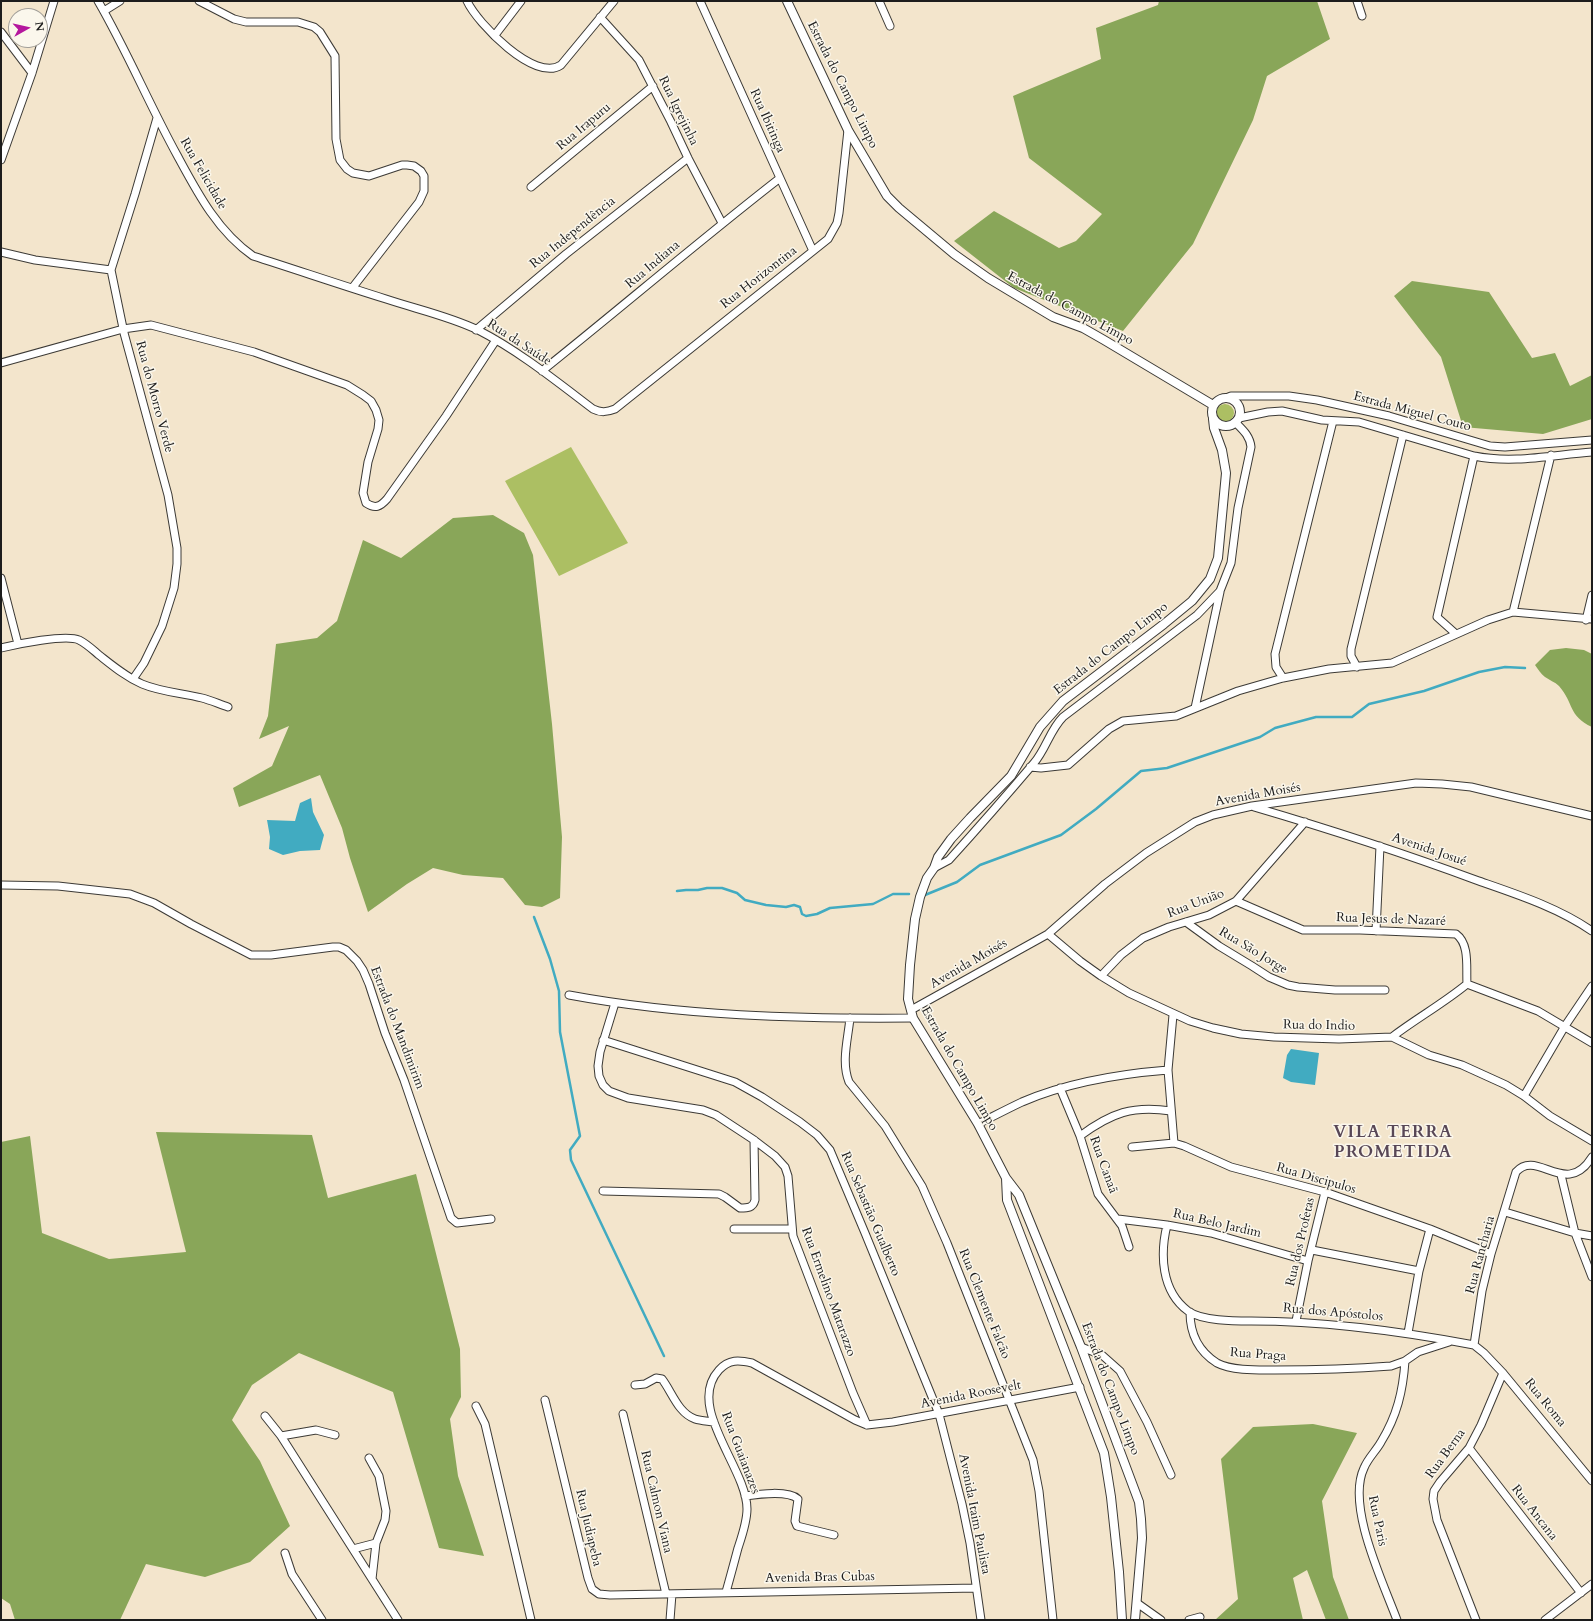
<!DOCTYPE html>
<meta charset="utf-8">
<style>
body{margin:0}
#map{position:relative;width:1593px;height:1621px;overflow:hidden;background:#f3e5cc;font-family:Cardo,serif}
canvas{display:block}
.frame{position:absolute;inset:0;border:2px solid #1c1c1c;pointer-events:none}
.north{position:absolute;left:8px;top:8px;width:40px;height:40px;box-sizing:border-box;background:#fbf7ec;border:1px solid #a29f99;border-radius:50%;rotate:82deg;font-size:11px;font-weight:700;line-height:16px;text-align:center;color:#1c1c1c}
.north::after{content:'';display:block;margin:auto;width:14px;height:18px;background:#b5179e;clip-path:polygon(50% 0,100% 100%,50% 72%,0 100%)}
</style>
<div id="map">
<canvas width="1593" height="1621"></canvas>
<div class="frame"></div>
<div class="north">N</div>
</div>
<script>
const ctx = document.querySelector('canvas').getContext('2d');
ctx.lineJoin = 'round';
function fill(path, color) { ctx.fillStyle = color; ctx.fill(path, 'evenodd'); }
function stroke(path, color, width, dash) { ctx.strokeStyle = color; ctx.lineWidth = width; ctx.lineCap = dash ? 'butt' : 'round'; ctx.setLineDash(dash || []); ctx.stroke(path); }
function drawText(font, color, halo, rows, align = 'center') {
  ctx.font = font + ' Cardo,serif'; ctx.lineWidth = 3; ctx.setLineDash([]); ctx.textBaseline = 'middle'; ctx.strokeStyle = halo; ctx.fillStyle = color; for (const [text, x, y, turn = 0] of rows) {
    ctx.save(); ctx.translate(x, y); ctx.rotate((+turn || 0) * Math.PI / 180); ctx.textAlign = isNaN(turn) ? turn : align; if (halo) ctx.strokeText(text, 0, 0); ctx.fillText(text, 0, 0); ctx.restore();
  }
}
fill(new Path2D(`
 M1216 413a9 9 0 1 1 18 0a9 9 0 1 1-18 0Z
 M571 447 628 543 559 576 505 481Z`), '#acbf63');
fill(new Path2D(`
 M1159 1H1317L1330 39 1267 76 1253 120 1193 244 1123 331 1014 288 954 241 994 211 1059 248 1076 241 1102 214 1029 158 1013 96 1101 59 1096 28 1158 5Z
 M1412 281 1489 292 1532 358 1555 353 1570 386 1592 375V419L1543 434 1463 427 1441 357 1394 296Z
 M493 515 524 533 533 555 552 724 562 837 560 898 542 907 525 905 503 878 463 875 433 868 407 884 368 912 350 858 342 828 320 775 239 807 233 788 272 766 289 726 259 739 268 716 276 644 317 638 337 621 363 540 401 558 453 518Z
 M1566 648 1584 650 1592 654V727C1568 716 1574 703 1559 686 1555 682 1549 680 1545 677 1541 674 1538 669 1535 665L1550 650Z
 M156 1132 312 1135 328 1198 416 1174 460 1349 461 1397 450 1419 458 1476 484 1556 439 1548 393 1392 299 1353 252 1385 232 1420 260 1461 290 1526 250 1562 205 1577 146 1564 120 1620H15L10 1604 1 1598V1142L30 1136 42 1233 109 1259 186 1252Z
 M1313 1424 1357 1433 1322 1501 1333 1577 1349 1620H1326L1307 1570 1293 1578 1303 1620H1215L1238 1599 1221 1459 1253 1427Z`), '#89a659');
fill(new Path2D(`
 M311 798 313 812 324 835 320 850 300 851 283 855 269 849 270 837 267 820 295 821 300 803Z
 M1291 1049 1319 1053 1315 1085 1291 1082 1283 1078 1287 1055Z`), '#41abc1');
stroke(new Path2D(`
 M677 891 686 890H698L707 888H722L737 893 745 900 766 905 786 907 794 905 800 907 802 914 806 916 817 914 830 908 873 904 893 894H909
 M925 895 957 882 980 865 1061 835 1096 809 1141 771 1167 768 1260 737 1275 728 1316 717H1352L1369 704 1424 691 1479 672 1505 667 1525 668
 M534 917 550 959 559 991 560 1032 580 1136 570 1150 571 1160 664 1356`), '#41abc1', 2.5);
const minor = new Path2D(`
 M98 1C127 51 149 104 177 155 197 192 217 231 253 256 297 270 341 285 386 299 416 309 449 316 478 330 519 351 556 381 593 409 601 413 607 412 615 409L828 239 837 223 839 213 848 130
 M199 1 234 19 246 22H298L314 27 320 32 335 56 336 139 340 160 347 169 353 173 369 176 402 165H407L414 166 421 171 424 176V191L419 202 353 287
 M467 1C477 23 535 83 561 65L614 1
 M700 1 813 251
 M879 1 890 26
 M1357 1 1362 16
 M104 11 120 1
 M600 17 639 60 671 122 688 158 722 223
 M1 32 32 73
 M495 35 521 1
 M1 160 32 73 54 1
 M531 187 653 86
 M1 252 35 260 111 270
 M476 330 566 254 688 158
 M1 363 123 329 151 325 254 352 347 385 363 395 371 401 376 410 379 420 378 429 368 462 363 493 366 503C375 509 380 507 387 499L446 416 496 340
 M542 371C622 307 699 241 780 178
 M1226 398 1231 396H1289L1317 400 1389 416 1490 446 1505 447 1592 440
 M1239 418 1268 412 1282 411 1322 420 1359 422 1474 456C1513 464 1552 455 1592 452
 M1 578 18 644
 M1513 612 1551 455
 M1586 620 1592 595
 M1456 634 1437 617 1474 456
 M1 648C17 644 66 634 79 640 87 644 93 650 99 655 113 666 126 677 142 684 161 692 182 693 202 698 210 700 219 704 228 707
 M1357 667 1351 656V649L1403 435
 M1283 678 1276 667 1275 654 1333 421
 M133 679 144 663 162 626 174 588 177 564V548L168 495 124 333 111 270 135 194 157 118
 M1195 708 1220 592
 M1030 767 1041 768 1068 765 1109 729 1123 721 1176 716 1238 691 1283 678 1329 669 1392 663 1488 620 1513 612 1592 619
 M1254 807C1329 829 1403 853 1476 880 1516 894 1557 907 1592 931
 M934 868 949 860C978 828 1006 796 1034 763 1046 749 1050 730 1063 717L1197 615 1220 591 1231 563 1238 508 1251 447C1250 436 1243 430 1235 422
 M1 885 58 886 130 894 154 903 191 924 251 955H271L333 947H339L346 950 357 961 363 970 369 984 385 1033 404 1080 451 1218 457 1223 491 1219
 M1236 901 1303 930H1360L1456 934C1470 944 1466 968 1467 984
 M1186 922 1219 946 1252 966 1269 977 1288 985 1298 987 1335 990H1385
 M1376 931 1380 846
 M1048 934 1080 961 1101 976 1129 993 1190 1021 1213 1028 1241 1034 1274 1037 1339 1039 1392 1037 1429 1055 1462 1065 1506 1085 1524 1096 1550 1116 1592 1141
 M1101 976 1121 955 1143 938 1169 927 1209 915 1236 901 1305 822
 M1467 984 1538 1011 1592 1043
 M569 995C682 1016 798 1019 913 1018
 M615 1003 600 1052 598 1066 599 1076 603 1085 609 1091 628 1098 703 1110 716 1115 754 1140 775 1156 785 1167 788 1176 793 1236 853 1393 867 1425
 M911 1010 1048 934 1105 884 1146 853 1195 822 1213 815 1252 806 1416 783 1442 784 1471 787 1592 816
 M1173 1015 1168 1070 1174 1143
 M850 1018C848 1039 841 1062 849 1082L885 1126 922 1186 947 1243 1033 1460 1039 1491 1053 1620
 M1392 1037C1417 1018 1444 1003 1467 984
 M603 1040 735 1082 762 1097 800 1122 817 1135 830 1150 865 1233 939 1414 962 1504 970 1543 981 1620
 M1060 1088 1080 1136 1098 1194 1122 1226 1129 1247
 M1524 1096 1565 1026 1592 986
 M978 1124C992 1117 1007 1109 1022 1102 1068 1082 1118 1074 1168 1070
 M1080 1136C1111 1113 1133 1105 1171 1111
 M1132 1147 1174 1143 1184 1146 1231 1167 1325 1192 1430 1229 1491 1254
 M1561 1175 1575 1233 1592 1277
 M603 1191 719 1194 725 1197 740 1208C748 1208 753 1208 755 1200L754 1140
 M1505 1212 1575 1233 1592 1236
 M1118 1219 1167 1225 1211 1233 1308 1261
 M1167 1225C1160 1254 1161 1291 1188 1311 1202 1321 1234 1321 1251 1321 1327 1321 1400 1331 1474 1345L1484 1353 1503 1373 1592 1481
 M734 1229H791
 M1312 1250 1419 1271
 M1190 1312C1190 1334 1198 1351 1217 1363 1232 1371 1259 1370 1275 1370 1314 1370 1352 1369 1391 1366L1405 1361 1418 1352 1449 1342
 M1296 1321 1308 1261 1325 1192
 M1408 1333 1419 1271 1430 1229
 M1474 1345 1482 1291 1491 1254 1516 1172C1537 1148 1566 1199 1592 1157
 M1081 1347 1102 1355 1120 1371 1147 1422 1171 1475
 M635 1385 645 1384 656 1378 662 1379C672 1392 678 1413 695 1419 701 1421 708 1421 714 1422
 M545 1400 588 1578 592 1589 599 1594 610 1595 976 1588
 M476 1406 485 1424 531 1620
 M623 1414 666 1594
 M265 1416 281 1436 398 1620
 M281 1436 316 1430 335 1435
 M1469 1448 1581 1593
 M369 1458 379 1476 386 1511 385 1520 376 1543 372 1579
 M745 1496C759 1494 788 1490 798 1499L795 1521 797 1526 834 1535
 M353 1549 376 1543
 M285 1553 292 1574 322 1620
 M726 1592C730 1578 734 1563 738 1548 742 1536 747 1522 747 1509 747 1468 685 1407 719 1370 729 1359 739 1360 752 1363L855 1420 867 1425 893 1422 1080 1387
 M1137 1603 1161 1620
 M670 1620 672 1594
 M1189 1620 1200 1617
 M1397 1620C1383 1582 1346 1506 1364 1468 1368 1458 1376 1451 1381 1442 1397 1416 1403 1391 1405 1361
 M1476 1620 1437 1520 1433 1499 1434 1491 1440 1482 1469 1448 1481 1425 1503 1373
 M1545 1620 1592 1584`);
const tertiary = new Path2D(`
 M787 1 848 130 887 196 899 208 954 254 988 278 1053 317 1083 328 1104 340 1213 405
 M1212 412a14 14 0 1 1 28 0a14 14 0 1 1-28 0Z
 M1006 1178 1007 1200 1104 1453 1111 1497 1119 1572 1122 1620
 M1135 1620 1142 1538 1141 1519 1139 1502 1081 1347 1019 1195 1006 1178 978 1124 913 1018 908 999 910 965 915 919 920 897 927 878 934 868 938 857 951 839 970 818 1011 776 1040 727 1063 701 1164 624 1192 601 1210 579 1218 558 1226 473 1222 450 1214 428 1213 419`);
stroke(minor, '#3c3a36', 9);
stroke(tertiary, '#3c3a36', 10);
stroke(minor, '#fff', 7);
stroke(tertiary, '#fff', 8);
drawText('13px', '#1c1c1c', '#fbf7ec', [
 ["Estrada do Campo Limpo",842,85,63],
 ["Rua Igrejinha",678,111,64],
 ["Rua Ibitinga",767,121,66],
 ["Rua Irapuru",584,127,-40],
 ["Rua Felicidade",203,174,60],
 ["Rua Independência",573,233,-39],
 ["Rua Indiana",653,265,-40],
 ["Rua Horizontina",759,278,-38],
 ["Estrada do Campo Limpo",1070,309,28],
 ["Rua da Saúde",519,343,33],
 ["Rua do Morro Verde",154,397,75],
 ["Estrada Miguel Couto",1412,412,15],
 ["Estrada do Campo Limpo",1111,649,-38],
 ["Avenida Moisés",1258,795,-10],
 ["Avenida Josué",1429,850,19],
 ["Rua União",1196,904,-21],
 ["Rua Jesus de Nazaré",1391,920,2],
 ["Rua São Jorge",1253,951,31],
 ["Avenida Moisés",969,964,-30],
 ["Rua do Indio",1319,1026,1],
 ["Estrada do Mandimirim",397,1028,69],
 ["Estrada do Campo Limpo",959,1069,60],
 ["Rua Canaã",1103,1165,70],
 ["Rua Discipulos",1316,1179,16],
 ["Rua Sebastião Gualberto",870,1214,67],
 ["Rua Belo Jardim",1217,1224,13],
 ["Rua dos Profetas",1301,1242,-77],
 ["Rua Rancharia",1481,1255,-75],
 ["Rua Ermelino Matarazzo",828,1292,70],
 ["Rua Clemente Falcão",984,1304,68],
 ["Rua dos Apóstolos",1333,1313,5],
 ["Rua Praga",1258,1355,4],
 ["Estrada do Campo Limpo",1110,1389,69],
 ["Avenida Roosevelt",971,1395,-11],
 ["Rua Roma",1545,1403,51],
 ["Rua Guaianazes",740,1453,69],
 ["Rua Berna",1446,1454,-54],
 ["Rua Calmon Viana",656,1502,77],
 ["Rua Ancana",1534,1513,52],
 ["Avenida Itaim Paulista",974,1514,79],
 ["Rua Paris",1377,1521,78],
 ["Rua Judiapeba",588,1528,77],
 ["Avenida Bras Cubas",820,1578,-1]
]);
ctx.letterSpacing = '1px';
drawText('bold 17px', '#584756', '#fbf7ec', [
 ["VILA TERRA",1393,1133],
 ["PROMETIDA",1393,1153]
]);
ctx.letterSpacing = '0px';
</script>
